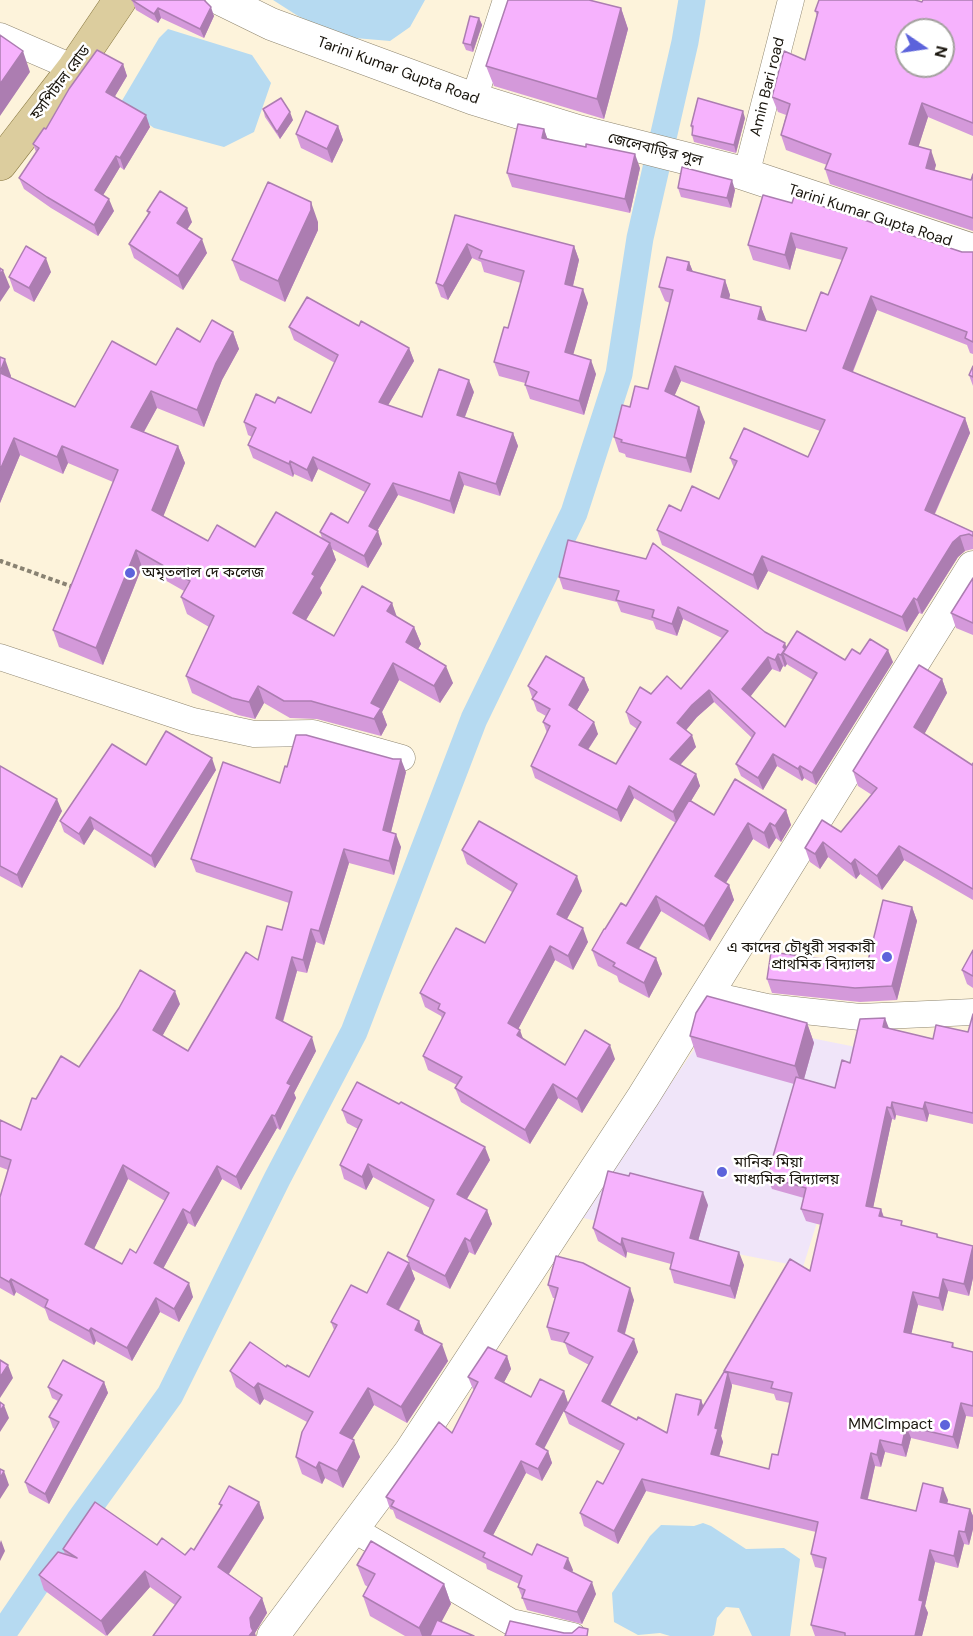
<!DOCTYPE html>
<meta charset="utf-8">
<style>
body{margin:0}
#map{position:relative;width:973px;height:1636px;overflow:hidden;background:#fdf3db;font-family:"DM Sans",sans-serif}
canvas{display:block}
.north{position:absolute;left:895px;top:18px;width:60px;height:60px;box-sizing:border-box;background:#fff;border:2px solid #a3a19e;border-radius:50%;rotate:103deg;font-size:16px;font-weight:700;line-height:24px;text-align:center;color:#18140c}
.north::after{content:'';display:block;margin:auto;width:21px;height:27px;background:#5c63db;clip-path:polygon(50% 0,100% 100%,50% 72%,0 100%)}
</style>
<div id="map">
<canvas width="973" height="1636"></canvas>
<div class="north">N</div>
</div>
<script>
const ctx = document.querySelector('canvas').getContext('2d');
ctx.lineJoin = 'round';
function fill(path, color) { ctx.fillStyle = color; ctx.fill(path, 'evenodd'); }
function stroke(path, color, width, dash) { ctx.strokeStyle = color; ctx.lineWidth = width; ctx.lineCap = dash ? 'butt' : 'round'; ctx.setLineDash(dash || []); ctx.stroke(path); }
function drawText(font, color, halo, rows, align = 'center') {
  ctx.font = font + ' "DM Sans","Noto Sans Bengali",sans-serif'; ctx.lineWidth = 5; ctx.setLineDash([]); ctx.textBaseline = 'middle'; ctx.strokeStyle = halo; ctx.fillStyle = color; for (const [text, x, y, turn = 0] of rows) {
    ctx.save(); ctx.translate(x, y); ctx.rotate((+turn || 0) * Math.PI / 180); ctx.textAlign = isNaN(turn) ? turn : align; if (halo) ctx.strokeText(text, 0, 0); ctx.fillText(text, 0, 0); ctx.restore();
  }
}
fill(new Path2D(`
 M781 1032 871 1050 803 1267 678 1242 580 1217 699 1042Z`), '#f0e5f9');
fill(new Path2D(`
 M273 0H425L410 27 390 41 343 37 298 16Z
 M168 29 252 55 271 83 254 132 224 147 154 128 120 104 159 38Z
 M703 1523 711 1526 746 1549 784 1548 800 1559 790 1636H752L739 1608 726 1607 717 1618 714 1635 712 1636H670L660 1633 638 1635 614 1622 612 1593 650 1536 661 1525 694 1526Z`), '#b6daf1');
stroke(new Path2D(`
 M1 1636 79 1521 170 1395 277 1179 354 1032 474 719 574 513 619 374 640 238 685 42 692 0`), '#b6daf1', 27);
const minor = new Path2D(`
 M0 36 74 68
 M474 99 506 0
 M746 175 791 0
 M0 657 193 721 254 734 313 733 402 758
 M707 994 767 1007 860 1017 973 1012
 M353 1529 511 1622 573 1636`);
const tertiary = new Path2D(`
 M222 0 271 24 474 99 578 131 732 170 973 250
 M273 1636 410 1452 643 1097 973 567`);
const primary = new Path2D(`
 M0 164 74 68 120 0`);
stroke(minor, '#8f8670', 27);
stroke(tertiary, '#8f8670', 33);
stroke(primary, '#887741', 34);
stroke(new Path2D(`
 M0 563 1 561 73 587`), '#898272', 4, [4.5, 3]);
stroke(minor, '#fff', 26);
stroke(tertiary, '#fff', 32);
stroke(primary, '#dccd9e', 33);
fill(new Path2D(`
 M132 0H204L214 16 204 38 161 18 158 23 136 10Z
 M973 0V136L928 117 918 147 936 165 934 170 971 180 973 174V231L830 184 825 169 827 165 786 150 781 135 786 115 778 112 772 97 805 60 817 16 815 11 922 2Z
 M621 8 628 29 604 119 494 86 486 66Z
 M479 18 482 25 473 52 466 50 463 43Z
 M123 64 127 76 115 96 150 127 124 170 120 167 103 195 114 211 98 236 51 208 24 189 19 178 36 152 33 144 46 129Z
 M263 109 293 120 280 139 265 117Z
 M745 118 736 153 694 142 692 135V131L691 126Z
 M338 126 343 140 332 163 301 148 296 134Z
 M544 129 547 139 640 168 630 213 512 187 507 173Z
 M678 188 735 190 731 208 681 197Z
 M763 195 962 252H973V354L970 353 967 345 877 310 853 372 965 418 970 433 935 514 973 532V549L965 551 958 557 922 614 919 613 907 632 768 571 758 590 662 545 657 530 681 511 719 499 734 468 730 458 808 457 820 431 681 381 674 396 705 422 691 473 626 457 625 454 619 452 614 437 630 407 648 389 670 303 665 301 659 287 689 262 693 272 725 280 730 295 729 299 761 307 766 321 806 331 828 295 842 260 796 248 790 270 753 260 748 245Z
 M147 211 192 222 187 230 207 253 183 290 134 258 129 244 148 214Z
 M455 215 574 246 579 260 573 286 588 303 573 354 596 374 584 415 530 399 525 385V383L499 376 494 362 508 328 521 283 484 272 481 262 472 258 448 300 441 297 436 283Z
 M318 222V230L285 302 240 280 232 260Z
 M51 272 34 302 14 291 9 277Z
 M359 326 409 348 414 361 388 405 422 417 474 392 465 417 513 433 518 446 500 496 464 485 454 514 398 495 377 531 382 544 368 568 332 549 336 560 320 588 322 593 306 620 334 636 392 603 396 617 414 627 421 644 418 649 453 683 440 703 399 680 382 712 387 725 381 736 317 719 290 718 264 703 255 719 238 715 192 693 186 676 209 627 187 614 181 597 184 591 142 567 103 665 59 647 53 630 113 482 68 463 63 474 20 455 0 503V357L11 376V378L75 407 200 342 233 332 239 349 222 380 204 427 157 408 144 432 178 446 185 463 163 516 208 541 255 547 322 538 320 532 348 523 365 492 318 469 312 482 294 474 293 477 253 458 248 445 252 437 248 435 244 422 275 403 311 413 335 363 294 340 289 327Z
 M973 366V386L969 375Z
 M568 540 765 632 786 648 845 660 860 654 893 662 816 785 804 778 802 781 777 766 763 790 741 776 736 764 752 738 714 702 697 717 686 730 696 747 680 764 696 774 700 786 691 801 714 815 786 810 791 825 781 842 776 838 769 849 753 839 726 883 729 885 734 900 710 941 661 911 639 949 656 958 662 974 649 998 619 982 617 976 598 966 592 950 605 929 626 906 676 823 634 798 621 822 535 778 531 766 547 733 543 722 546 716 537 711 528 686 584 678 589 690 577 710 598 734 588 750 616 764 637 729 630 724 626 712 651 694 681 689 722 638 683 619 677 636 656 629 653 621 621 612 617 602 563 589 559 577ZM787 664 788 665 813 680 785 727 750 696 772 669 780 672 783 666 785 667Z
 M973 578V635L956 628 951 613Z
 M942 679 947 693 924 734 972 765 973 763V900L904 860 882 890 860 874 856 879 828 857 820 869 810 862 805 848 841 832 872 795 858 786 853 771Z
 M146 765 216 770 155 868 94 829 84 845 64 832 60 821Z
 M0 766 62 811 22 888 0 876Z
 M406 772 391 832 401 847 394 875 349 863 324 945 316 942 307 973 297 971 283 1022 316 1051 294 1093 296 1098 280 1130 277 1128 241 1190 222 1179 195 1227 188 1223 163 1269 193 1297 179 1322 160 1312 132 1361 96 1341 94 1345 49 1320 45 1309 16 1292 14 1296 0 1288V1197L8 1170 0 1167V1120L21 1130 36 1099 79 1067 180 1004 162 1036 188 1051 282 930 289 903 196 872 191 859 280 783ZM128 1179 165 1201 136 1253 122 1264 94 1249Z
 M462 850 582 891 567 919 588 942 573 970 555 960 518 1029 523 1039 565 1065 615 1059 582 1113 558 1098 530 1144 461 1102 455 1088 457 1085 428 1070 423 1056 442 1019 441 1016 425 1007 420 993 485 943 512 892 467 864Z
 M912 907 917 921 897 1000 860 1002 772 993 767 979 867 965Z
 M973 950V988L967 984 962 970Z
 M973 1014V1124L929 1114 927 1122 896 1115 895 1120 892 1119 873 1207 881 1209 884 1217 903 1226 937 1234 939 1238 973 1246V1278L969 1296 948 1291 943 1311 918 1305 911 1334 953 1343 954 1348 973 1352V1417L966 1416 958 1449 911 1438 906 1457 885 1452 881 1467 875 1466 868 1499 916 1511 948 1500 947 1503 970 1509 973 1516V1529L969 1545 964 1544 958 1568 935 1562 925 1606 928 1613 922 1636H815L811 1625 824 1569 815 1567 811 1554 816 1532 646 1491 618 1544 584 1526 580 1513 603 1484 620 1451 569 1424 564 1411 589 1365 569 1354 565 1343 551 1340 547 1327 555 1298H553L548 1285 634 1300 625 1334 638 1352 610 1406 637 1420 667 1433 701 1400 703 1406 724 1372 810 1271 821 1225 806 1221 801 1209 804 1198 772 1189 767 1177 794 1084 697 1057 690 1036 807 1023 814 1043 804 1079 835 1088 850 1063 889 1029 933 1039 968 1032ZM732 1384 774 1394 776 1400 790 1403 778 1455 769 1469 719 1456 723 1442 721 1436 732 1386Z
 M342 1110 490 1160 467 1199 487 1210 492 1224 475 1255 469 1252 450 1289 411 1269 407 1256 430 1208 373 1177 366 1190 344 1179 340 1165 358 1129 347 1123Z
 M708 1205 698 1241 744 1265 735 1299 674 1283 670 1269 671 1264 627 1252 626 1258 598 1241 593 1228Z
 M409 1263 415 1279 399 1310 419 1321 424 1335 448 1361 407 1423 374 1405 352 1439 360 1457 343 1488 325 1478 322 1484 302 1474 296 1457 307 1422 264 1399 260 1405 236 1387 230 1371 286 1367 309 1377 334 1330 331 1322 367 1293Z
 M507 1356 511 1369 504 1382 531 1397 564 1391 568 1403 544 1449 548 1451 552 1463 542 1481 526 1473 493 1535 532 1555 573 1570 572 1572 596 1594 582 1624 527 1610 518 1587 519 1584 487 1569 486 1564 396 1518 393 1510 390 1509 386 1497 452 1433 474 1390 473 1389 468 1377Z
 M104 1382 108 1393 49 1504 29 1493 25 1482 55 1429 53 1428 49 1417 58 1401 52 1398 48 1387Z
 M259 1502 264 1518 229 1574 262 1598 267 1613 255 1633 175 1605 150 1587 106 1636 44 1590 39 1575 65 1554 63 1549 157 1545 185 1555 194 1550 221 1507 219 1504Z
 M357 1565 444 1584 451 1604 441 1622 474 1636H405L370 1616 363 1596 368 1587 365 1585Z`), '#d499da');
fill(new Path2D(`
 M211 7 214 16 204 38 200 29Z
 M158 8 161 18 158 23 154 14Z
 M621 8 628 29 604 119 597 99Z
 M479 18 482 25 473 52 471 45Z
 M23 51 30 72 0 116V84Z
 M123 64 127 76 111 103 106 92Z
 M922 103 928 117 915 158 909 144Z
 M743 111 745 118 736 153 734 145Z
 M290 112 293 120 280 139 277 132Z
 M146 115 150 127 124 170 120 158Z
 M338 126 343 140 332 163 327 149Z
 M544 129 549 143 542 138Z
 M931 150 936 165 931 183 926 168Z
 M635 154 640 168 630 213 625 199Z
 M116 156 120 167 99 202 95 190Z
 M732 180 735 190 731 208 727 198Z
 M109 199 114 211 98 236 94 225Z
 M311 202 318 222V230L285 302 278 281Z
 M187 208 192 222 182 237 177 223Z
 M791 233 796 248 790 270 785 255Z
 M202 239 207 253 183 290 178 276Z
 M467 244 472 258 448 300 443 286Z
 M574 246 579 260 570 298 565 284Z
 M46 258 51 272 34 302 29 288Z
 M689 262 695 277 687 270Z
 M3 270 10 287 0 302V275Z
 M725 280 730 295 726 311 721 297Z
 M583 289 588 303 570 366 565 352Z
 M871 296 877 310 848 383 843 368Z
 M761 307 767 322 758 319Z
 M233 332 239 349 222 380 204 427 197 410 216 363Z
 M409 348 414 361 383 414 379 402Z
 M5 359 11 376 6 390 0 374Z
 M591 360 596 374 584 415 579 401Z
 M675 366 681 381 670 406 665 391Z
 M469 380 474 392 461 427 457 415Z
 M151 391 157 408 137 444 131 427Z
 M699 407 705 422 691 473 686 458Z
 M965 418 970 433 930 524 925 510Z
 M513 433 518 446 500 496 496 484Z
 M14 438 20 455 0 503V470Z
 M62 446 68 463 63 474 57 457Z
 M178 446 185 463 159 527 152 510Z
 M313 457 318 469 312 482 307 470Z
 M290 461 294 474 293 477 289 464Z
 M459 472 464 485 454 514 450 501Z
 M393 483 398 495 373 538 369 526Z
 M378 531 382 544 368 568 364 556Z
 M960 536 965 551 958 557 922 614 917 600 953 542Z
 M330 543 336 560 320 588 322 593 300 630 293 613 312 574Z
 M136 550 142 567 103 665 96 648Z
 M762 556 768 571 758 590 753 575Z
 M914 598 919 613 907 632 902 617Z
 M392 603 398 620 387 611Z
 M678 607 683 619 677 636 672 624Z
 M414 627 421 644 412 659 406 642Z
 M785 643 789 655 783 653 787 664 785 667 781 655 783 647Z
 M888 650 893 662 816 785 812 773Z
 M778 654 783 666 780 672 775 660Z
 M768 657 772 669 747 701 742 689Z
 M393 663 399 680 382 712 387 725 381 736 374 719 371 703Z
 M446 666 453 683 440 703 434 686Z
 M584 678 589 690 573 717 569 705Z
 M942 679 947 693 920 742 914 727Z
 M258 686 264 703 255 719 249 702Z
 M709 690 714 702 697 717 682 735 677 723 692 705Z
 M594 722 598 734 583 757 579 745Z
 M692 735 696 747 675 771 670 759Z
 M773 754 777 766 763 790 758 778Z
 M212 758 216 770 155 868 151 856Z
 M401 759 406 772 388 844 383 830Z
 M800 766 804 778 802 781 798 769Z
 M696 774 700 786 677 824 673 812Z
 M629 786 634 798 621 822 617 810Z
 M57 799 62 811 22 888 17 875Z
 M786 810 791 825 781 842 775 826Z
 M90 817 94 829 84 845 79 834Z
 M748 823 753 839 720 892 715 876Z
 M770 823 776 838 769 849 764 833Z
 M396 834 401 847 394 875 389 861Z
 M823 842 828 857 820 869 815 854Z
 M899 846 904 860 882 890 877 876Z
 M344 849 349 863 324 945 319 931Z
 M855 859 860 874 856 879 851 864Z
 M577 876 582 891 562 928 557 914Z
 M729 885 734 900 710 941 704 926Z
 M656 896 661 911 633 958 627 943Z
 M912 907 917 921 897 1000 892 986Z
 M583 928 588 942 573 970 568 956Z
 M311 929 316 942 307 973 303 960Z
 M550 946 555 960 514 1037 508 1023Z
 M292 957 297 971 280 1031 276 1018Z
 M656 958 662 974 649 998 644 983Z
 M175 991 180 1004 158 1044 153 1030Z
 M885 1018 890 1031 883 1027Z
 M807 1023 814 1043 802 1086 795 1066Z
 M520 1030 525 1044 517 1035Z
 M312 1037 316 1051 294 1093 296 1098 280 1130 275 1116 287 1083Z
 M610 1045 615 1059 582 1113 577 1099Z
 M553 1084 558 1098 530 1144 525 1130Z
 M892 1102 896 1115 895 1120 891 1108Z
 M925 1102 929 1114 927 1122 923 1109Z
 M887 1107 892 1119 871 1218 866 1206Z
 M272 1115 277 1128 241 1190 236 1177Z
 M485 1147 490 1160 462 1207 457 1194Z
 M368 1164 373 1177 366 1190 362 1177Z
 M123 1165 128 1179 90 1257 85 1244Z
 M217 1166 222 1179 195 1227 190 1213Z
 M703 1192 708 1205 695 1252 690 1238Z
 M183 1209 188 1223 159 1276 154 1263Z
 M881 1209 885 1222 879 1216Z
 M487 1210 492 1224 475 1255 470 1241Z
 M465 1238 469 1252 450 1289 445 1276Z
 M622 1238 627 1252 626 1258 621 1245Z
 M973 1246V1278L969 1296 964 1284Z
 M739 1252 744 1265 735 1299 730 1286Z
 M409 1263 415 1279 393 1320 387 1304Z
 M11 1279 16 1292 14 1296 9 1282Z
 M943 1279 948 1291 943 1311 939 1298Z
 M189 1283 193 1297 179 1322 174 1309Z
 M630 1288 634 1300 622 1343 618 1331Z
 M913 1292 918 1305 909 1344 904 1332Z
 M156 1298 160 1312 132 1361 127 1348Z
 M419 1321 425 1337 415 1330Z
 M91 1328 96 1341 94 1345 89 1331Z
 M634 1339 638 1352 606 1413 602 1401Z
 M442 1344 448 1361 407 1423 401 1407Z
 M507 1356 511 1369 500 1390 495 1378Z
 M8 1365 13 1378 0 1398V1377Z
 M728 1373 732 1386 721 1436 723 1442 716 1467 711 1454 715 1428Z
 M104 1382 108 1393 49 1504 45 1494Z
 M258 1383 264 1399 260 1405 254 1388Z
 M368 1388 374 1405 346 1449 340 1433Z
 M564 1391 568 1403 540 1456 536 1444Z
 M701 1400 706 1413 698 1415Z
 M961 1403 966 1416 958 1449 953 1437Z
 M4 1405 9 1418 0 1432V1411Z
 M906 1426 911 1438 906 1457 902 1445Z
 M354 1440 360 1457 343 1488 337 1471Z
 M880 1440 885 1452 881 1467 877 1455Z
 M548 1451 552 1463 542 1481 538 1469Z
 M871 1453 875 1466 865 1510 861 1498Z
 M521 1461 526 1473 489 1543 484 1531Z
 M319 1462 325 1478 322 1484 316 1468Z
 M4 1471 9 1485 0 1499V1478Z
 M642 1479 646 1491 618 1544 614 1531Z
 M943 1488 948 1500 945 1514 940 1502Z
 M259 1502 264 1518 223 1583 218 1567Z
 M970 1509 973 1516V1529L969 1545 965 1532Z
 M959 1531 964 1544 958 1568 954 1556Z
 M1 1540 5 1551 0 1561V1543Z
 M930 1550 935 1562 925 1606 928 1613 922 1636H915L919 1600Z
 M568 1558 573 1570 568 1580 564 1568Z
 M145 1571 150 1587 107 1636 101 1621Z
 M592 1582 596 1594 582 1624 577 1612Z
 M444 1584 451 1604 434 1636H422L419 1628Z
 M262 1598 267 1613 255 1633 256 1636H249L251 1627 250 1618Z`), '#ac7db1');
const building = new Path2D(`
 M132 0H204L211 7 200 29 158 8 154 14Z
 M508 0H589L621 8 597 99 486 66Z
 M819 0H915L922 2 923 0H973V123L922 103 909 144 931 150 926 168 971 180 973 174V218L825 169 831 154 781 135 790 104 772 97 784 51 805 60 818 12 815 11ZM907 30H943V66H907Z
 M470 16 479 18 471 45 463 43Z
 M0 35 23 51 0 84Z
 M97 50 123 64 106 92 146 115 120 158 116 156 95 190 109 199 94 225 47 197 19 178 39 148 33 144 44 128 46 129 69 89Z
 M281 98 290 112 277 132 263 109Z
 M698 98 743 111 734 145 692 135 693 126H691Z
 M306 111 338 126 327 149 296 134Z
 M518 124 544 129 542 138 586 147V144L635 154 625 199 507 173Z
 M682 167 732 180 727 198 678 188Z
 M268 182 311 202V210L278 281 232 260Z
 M160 191 187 208 177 223 202 239 178 276 129 244 150 212 147 211Z
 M763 195 792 203 794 197 962 252H973V342L965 338 967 332 871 296 843 368 965 418 925 510 973 532V536L969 534 960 536 953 542 917 600 914 598 902 617 762 556 753 575 657 530 669 505 681 511 692 486 719 499 737 461 730 458 744 428 808 457 825 420 675 366 665 391 699 407 686 458 621 442 622 440 614 437 622 405 630 407 635 386 648 389 673 290 659 287 667 257 689 262 687 270 725 280 721 297 761 307 758 319 806 331 821 292 828 295 847 248 791 233 785 255 748 245Z
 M455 215 574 246 565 284 583 289 565 352 591 360 579 401 525 385 529 372 494 362 504 327 508 328 524 271 479 258 482 251 467 244 443 286 436 283Z
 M26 246 46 258 29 288 9 277Z
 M0 268 3 270 0 275Z
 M307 297 359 326 361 321 409 348 379 402 422 417 439 369 469 380 457 415 513 433 496 484 459 472 450 501 393 483 369 526 378 531 364 556 320 532 331 513 348 523 370 484 313 457 307 470 290 461 289 464 248 445 256 428 244 422 256 394 275 403 278 397 311 413 338 355 289 327Z
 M212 320 233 332 216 363 197 410 151 391 131 427 178 446 152 510 208 541 217 525 255 547 276 512 330 543 312 574 315 576 293 613 334 636 362 586 392 603 387 611 414 627 406 642 446 666 434 686 393 663 371 703 381 708 374 719 311 701H284L258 686 249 702 232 698 186 676 214 616 181 597 190 581 136 550 96 648 53 630 118 470 62 446 57 457 14 438 0 470V373L75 407 112 341 156 365 177 328 200 342Z
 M0 357 5 359 0 372Z
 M973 366V377L969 375Z
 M568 540 646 559 653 543 765 632 785 643 783 647 785 649 781 655 778 654 775 660 768 657 742 689 785 727 817 673 783 653 797 631 845 660 852 649 860 654 870 639 888 650 812 773 800 766 798 769 773 754 758 778 736 764 755 733 709 690 692 705 677 723 692 735 670 759 696 774 673 812 629 786 617 810 531 766 550 726 543 722 550 709 532 699 537 692 528 686 546 656 584 678 569 705 594 722 579 745 616 764 641 722 626 712 640 687 651 694 667 676 681 689 728 631 678 607 672 624 652 617 654 610 616 600 619 591 559 577Z
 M973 578V623L951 613Z
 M919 665 942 679 914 727 972 765 973 763V889L899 846 877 876 855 859 851 864 823 842 815 854 805 848 822 820 841 832 877 788 853 771Z
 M166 731 212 758 151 856 90 817 79 834 60 821 112 744 146 765Z
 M296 735H306L393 759H401L383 830 396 834 389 861 344 849 319 931 311 929 303 960 292 957 276 1018 312 1037 287 1083 291 1085 275 1116 272 1115 236 1177 217 1166 190 1213 183 1209 154 1263 189 1283 174 1309 156 1298 127 1348 91 1328 89 1331 45 1307 48 1300 11 1279 9 1282 0 1277V1197L11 1160 0 1156V1120L21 1130 32 1098 36 1099 61 1056 79 1067 119 1008 140 970 175 991 153 1030 188 1051 246 952 258 960 267 926 282 930 292 892 191 859 223 762 280 783 285 766 287 767ZM123 1165 169 1193 136 1253 130 1249 122 1264 85 1244Z
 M0 766 57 799 17 875 0 866Z
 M735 779 786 810 775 826 770 823 764 833 748 823 715 876 729 885 704 926 656 896 627 943 656 958 644 983 613 966 615 963 592 950 604 929H605L621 903 626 906 689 800 714 815Z
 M479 821 577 876 557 914 583 928 568 956 550 946 508 1023 520 1030 517 1035 565 1065 585 1030 610 1045 577 1099 553 1084 525 1130 455 1088 462 1077 423 1056 445 1013 438 1009 440 1004 420 993 434 967 456 928 485 943 517 884 462 850Z
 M883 900 912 907 892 986 855 988 767 979 771 952 867 965Z
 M973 950V976L962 970Z
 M707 996 807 1023 795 1066 690 1036 696 1013Z
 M973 1014V1113L925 1102 923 1109 892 1102 891 1108 887 1107 866 1206 881 1209 879 1216 902 1221 901 1225 937 1234V1237L973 1246 964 1284 943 1279 939 1298 913 1292 904 1332 953 1343 952 1347 973 1352V1406L961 1403 953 1437 906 1426 902 1445 880 1440 877 1455 871 1453 861 1498 916 1511 923 1483 943 1488 940 1502 970 1509 965 1532 959 1531 954 1556 930 1550 919 1600 923 1601 915 1636H845V1633L811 1625 826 1558 811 1554 818 1522 642 1479 614 1531 580 1513 597 1481 603 1484 624 1444 564 1411 593 1357 564 1342 569 1333 547 1327 558 1288 548 1285 556 1256 583 1263 630 1288 618 1331 634 1339 602 1401 637 1420 638 1417 667 1433 676 1394 701 1400 698 1415 724 1372 728 1373 715 1428 718 1429 711 1454 769 1469 772 1454 778 1455 792 1393 771 1388 773 1382 724 1371 790 1259 810 1271 823 1214 801 1209 806 1188 767 1177 796 1077 835 1088 842 1060 850 1063 860 1019 885 1018 883 1027 933 1039 936 1025 968 1032Z
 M357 1082 399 1104 401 1102 485 1147 457 1194 487 1210 470 1241 465 1238 445 1276 407 1256 434 1200 368 1164 362 1177 340 1165 362 1120 342 1110Z
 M608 1171 629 1176 630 1173 703 1192 690 1238 739 1252 730 1286 670 1269 674 1253 622 1238 621 1245 593 1228Z
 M388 1252 409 1263 387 1304 419 1321 415 1330 442 1344 401 1407 368 1388 340 1433 354 1440 337 1471 319 1462 316 1468 296 1457 302 1432 313 1412 258 1383 254 1388 230 1371 250 1342 286 1367 287 1365 309 1377 337 1325 331 1322 351 1285 367 1293Z
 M488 1347 507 1356 495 1378 531 1397 540 1379 564 1391 536 1444 548 1451 538 1469 521 1461 484 1531 532 1555 537 1544 568 1558 564 1568 592 1582 577 1612 522 1598 525 1590 518 1587 522 1576 483 1557 485 1553 391 1506 394 1501 386 1497 439 1422 452 1433 478 1382 468 1377Z
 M0 1360 8 1365 0 1377Z
 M63 1360 104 1382 45 1494 25 1482 59 1422 49 1417 62 1395 48 1387Z
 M0 1402 4 1405 0 1411Z
 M0 1469 4 1471 0 1478Z
 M229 1486 259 1502 218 1567 262 1598 250 1618 251 1627 253 1631 249 1636H153L181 1597 145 1571 101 1621 39 1575 58 1552 77 1558 63 1549 95 1502 157 1545 162 1538 185 1555 191 1548 194 1550 222 1505 219 1504Z
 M371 1541 444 1584 419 1628 363 1596 375 1574 357 1565Z
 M437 1620 474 1636H430Z
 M510 1621 564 1633H572L579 1627 588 1629 587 1636H505Z`);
fill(building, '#f6b2fd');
stroke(building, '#ac7db1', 1.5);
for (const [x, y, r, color] of [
 [130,573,6,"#5c63db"],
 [887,957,6,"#5c63db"],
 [722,1172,6,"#5c63db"],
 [945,1425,6,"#5c63db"]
]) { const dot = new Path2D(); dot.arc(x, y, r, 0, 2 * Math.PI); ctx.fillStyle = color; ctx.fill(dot); stroke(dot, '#fff', 2); }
drawText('15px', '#18140c', '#fff', [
 ["Tarini Kumar Gupta Road",398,71,20],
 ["হসপিটাল রোড",61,83,-53],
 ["Amin Bari road",768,87,-76],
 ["জেলেবাড়ির পুল",655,150,14],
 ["Tarini Kumar Gupta Road",870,216,18]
]);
drawText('15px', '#18140c', '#fff', [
 ["অমৃতলাল দে কলেজ",142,573],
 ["এ কাদের চৌধুরী সরকারী",875,948,"right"],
 ["প্রাথমিক বিদ্যালয়",875,965,"right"],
 ["মানিক মিয়া",734,1163],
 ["মাধ্যমিক বিদ্যালয়",734,1180],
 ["MMCImpact",933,1425,"right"]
], 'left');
</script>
